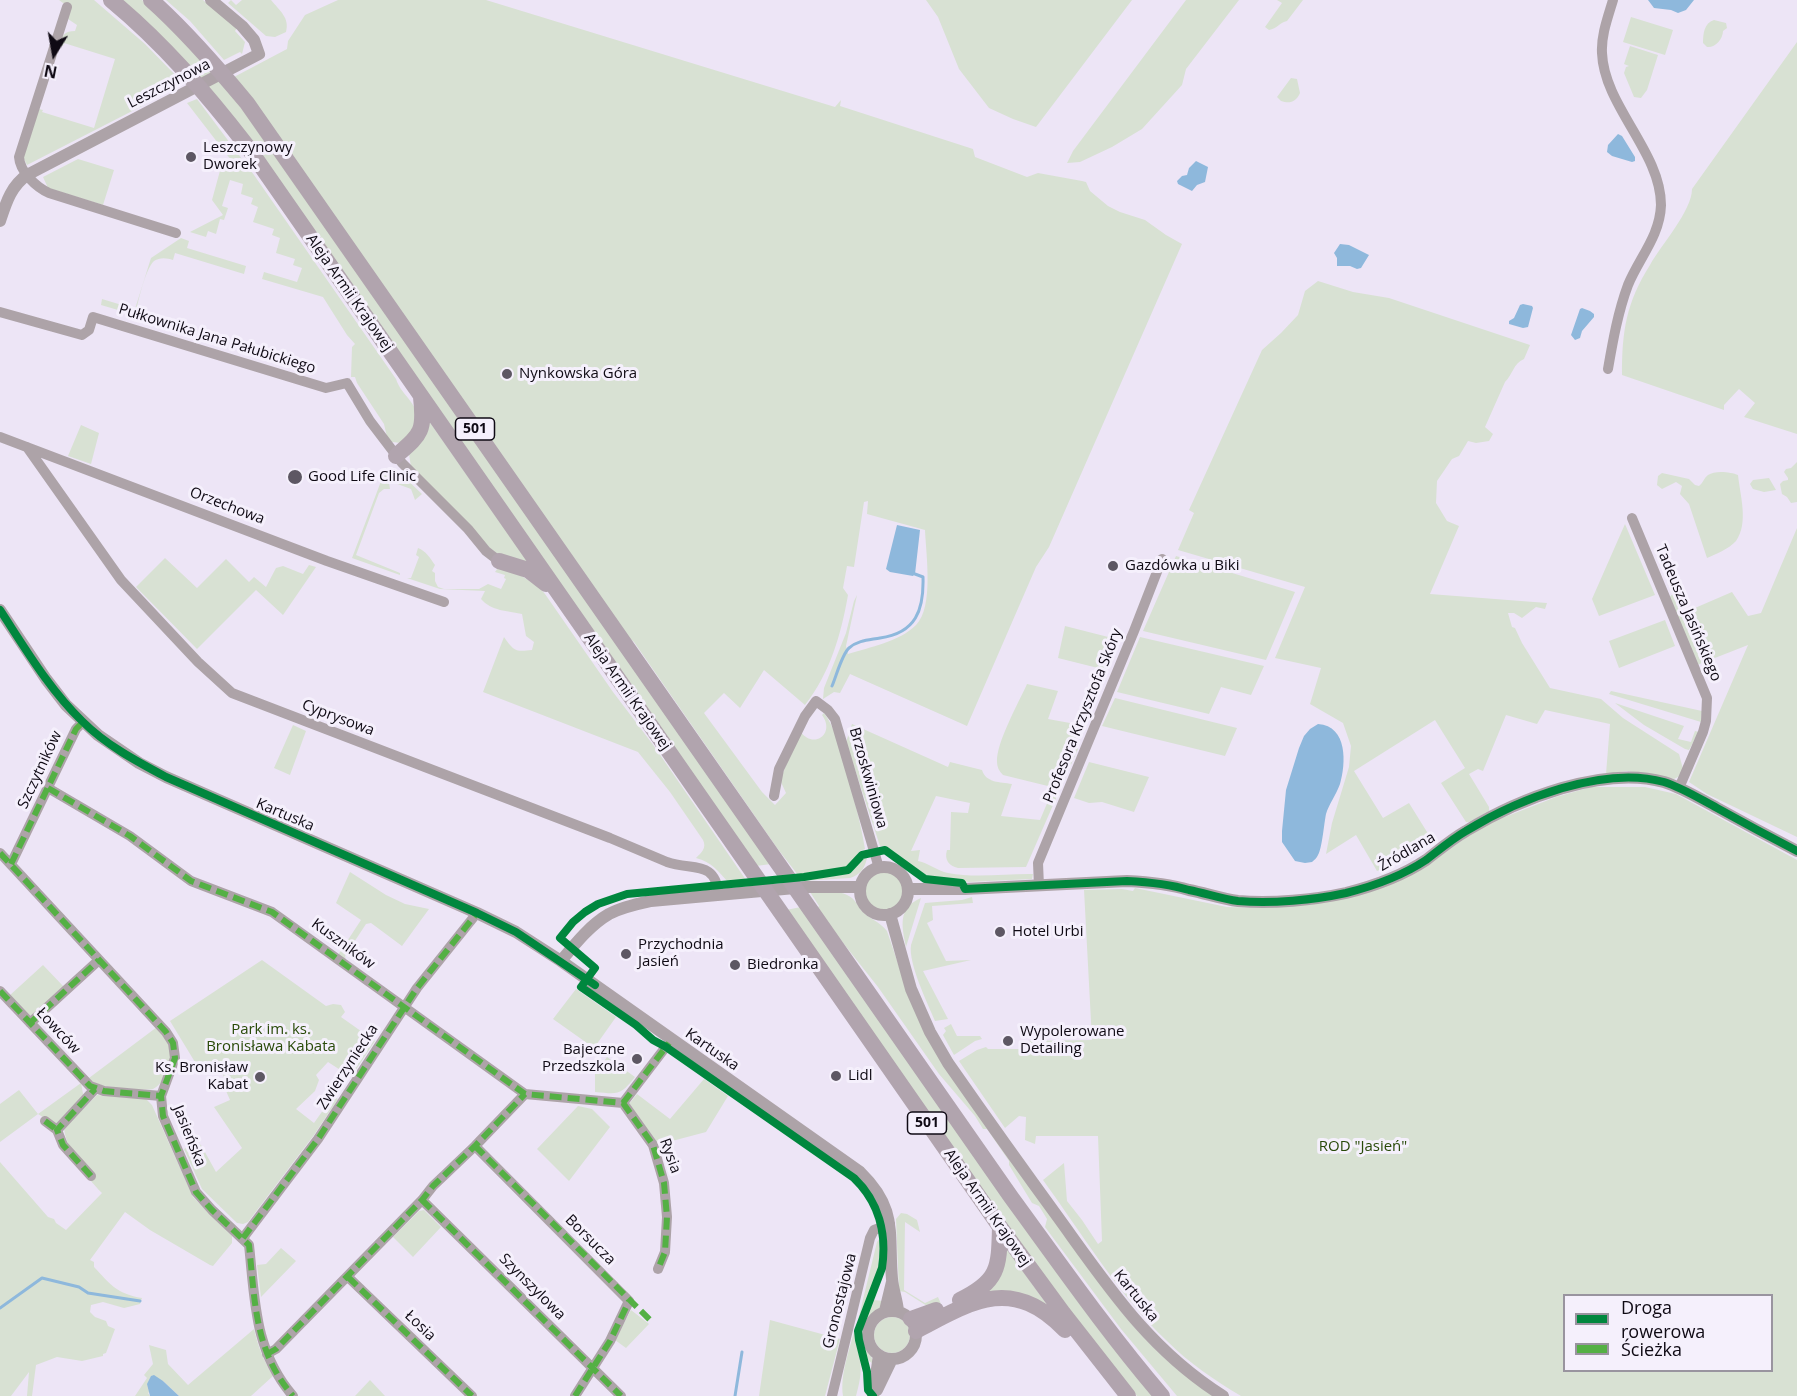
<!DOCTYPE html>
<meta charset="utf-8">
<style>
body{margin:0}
#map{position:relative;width:1797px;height:1396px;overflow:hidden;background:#ede5f6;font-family:"Open Sans",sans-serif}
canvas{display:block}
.legend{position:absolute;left:1563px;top:1294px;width:210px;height:78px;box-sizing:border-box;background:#f5f0fc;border:2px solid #99949f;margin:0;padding:8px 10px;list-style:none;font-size:18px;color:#0f0a14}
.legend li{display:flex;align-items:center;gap:12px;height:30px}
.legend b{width:30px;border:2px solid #99949f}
.north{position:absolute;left:24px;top:24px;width:60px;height:60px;-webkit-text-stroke:4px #f5f0fc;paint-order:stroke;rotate:191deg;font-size:16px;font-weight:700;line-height:24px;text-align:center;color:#0f0a14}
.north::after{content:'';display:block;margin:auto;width:21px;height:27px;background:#0f0a14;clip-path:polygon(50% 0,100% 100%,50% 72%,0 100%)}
</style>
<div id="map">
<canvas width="1797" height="1396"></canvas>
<ul class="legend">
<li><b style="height:8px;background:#00873e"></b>Droga rowerowa</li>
<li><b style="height:8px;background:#54b044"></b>Ścieżka</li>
</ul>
<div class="north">N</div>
</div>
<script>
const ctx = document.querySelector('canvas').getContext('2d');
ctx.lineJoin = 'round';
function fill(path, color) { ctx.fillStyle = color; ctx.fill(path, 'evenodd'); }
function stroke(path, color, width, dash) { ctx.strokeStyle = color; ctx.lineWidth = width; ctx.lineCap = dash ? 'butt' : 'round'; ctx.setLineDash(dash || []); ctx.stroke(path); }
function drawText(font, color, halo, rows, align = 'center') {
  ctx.font = font + ' "Open Sans",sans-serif'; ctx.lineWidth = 6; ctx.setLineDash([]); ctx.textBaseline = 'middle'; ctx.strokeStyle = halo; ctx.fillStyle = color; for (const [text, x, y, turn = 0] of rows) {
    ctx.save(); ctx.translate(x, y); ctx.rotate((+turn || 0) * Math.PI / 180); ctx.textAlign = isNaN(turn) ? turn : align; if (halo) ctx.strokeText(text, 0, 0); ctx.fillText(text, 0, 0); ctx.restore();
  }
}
fill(new Path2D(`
 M59 0H94L145 44 182 82 142 106 27 165 23 157 39 109 43 110 42 112 94 128 115 59 64 43 63 46 59 45C62 35 65 31 75 31L77 25 68 19 71 6 63 3Z
 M120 0H142L169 24 226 86 771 864 756 866 277 181Z
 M166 0H203L237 28 235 31 245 42 242 54 240 52 224 60 190 21Z
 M231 0 236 5 242 0H271C280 11 290 18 286 32L275 37 266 36 228 3Z
 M338 0H486L835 107 841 100 840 106 973 149 975 157 1027 177 1038 173 1082 181 1086 182 1090 191 1108 206 1120 212 1145 220 1166 235 1182 244 1049 547 1036 567 967 726 850 674 840 693 834 692 823 699 824 688 846 633 854 601 857 595 846 646 848 654C870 647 899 642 916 625 934 607 926 555 925 530L867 514 868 501 864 502 854 567 847 566 843 588 848 595C841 635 830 673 805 705L764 670 740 708 724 693 704 713 762 792 775 805 786 793 780 780 800 731C813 750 836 734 822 715L824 713C834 726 839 745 843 761 852 790 860 819 865 849L860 851 847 867 798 875 777 848 634 642 629 638 234 77 287 49 288 41 305 15Z
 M926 0H1132L1036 127 1013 119 989 108 959 69 938 17Z
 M1186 0H1239L1186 69 1182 85 1142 129 1112 147 1080 162 1067 163 1073 151Z
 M1277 0H1303L1287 21C1280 22 1277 29 1269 30L1265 27 1282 3Z
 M1631 17 1673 30 1665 55 1623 42Z
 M1714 20 1726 23 1727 28 1723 31C1723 39 1715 48 1707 47L1703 43C1703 34 1704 23 1714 20Z
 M1797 42V434L1744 417 1755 403 1739 389 1724 405V410L1622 375C1622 331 1626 303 1650 265 1661 245 1692 211 1692 189Z
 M1630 46 1658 55 1647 90 1641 98 1634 97 1624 73 1626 67 1629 66 1624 64Z
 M1291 78 1297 79 1300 93C1296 102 1290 104 1281 101L1277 97Z
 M197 99 254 175 396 379C402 397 416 399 419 423L401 443 392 442 387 437 384 424 357 383 355 377H351L352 347 355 344 347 335 323 297 262 279 264 272 297 282 302 268 293 265 295 259 276 253 280 238 272 235 274 229 253 222 258 207 251 204 253 198 241 194 243 184 230 180 222 206 228 208 224 220 220 219 216 234 208 231 206 237 190 232 223 215 212 200 221 167 235 171 238 169 187 103Z
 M78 159 114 170 103 205 48 188 43 177Z
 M181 238 189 241 187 248 246 266 244 274 175 253 173 260C167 258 160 257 154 261 145 269 138 303 135 315L101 305 102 299 135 309 151 258Z
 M1318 281 1353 292 1389 298 1530 345 1524 359C1513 364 1513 374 1505 382L1485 427 1493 434 1489 441 1476 443 1468 441 1459 456 1452 459 1437 481 1436 503 1447 521 1459 526 1430 594 1547 603 1545 609 1536 607 1522 618 1514 613H1508L1512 627 1515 628 1522 643 1550 688 1601 699 1623 718 1679 754 1683 769 1680 776 1674 779 1669 778 1627 771 1606 774 1610 724 1545 710 1537 724 1506 715 1483 771 1478 769 1469 774 1489 807V811L1469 822H1466L1441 783 1465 768 1435 720 1354 771 1383 818 1409 803 1432 840 1400 861 1377 871 1356 835 1326 854 1332 823 1349 767 1351 746 1343 723 1310 704 1321 668 1275 658 1305 587 1178 550 1194 513 1189 510 1262 350 1281 333 1298 315 1305 291Z
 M429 421 526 559 527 562 502 557 490 548 411 467 409 454Z
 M81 425 99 433 91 464 68 456Z
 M1797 462V502L1791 503 1787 497 1782 494 1780 484 1783 481 1788 480V478L1784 472 1786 469 1791 468Z
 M386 468 399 472 422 494 415 500 411 489 392 482 389 483 390 489H384L379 493 356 555 400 573V575L352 558Z
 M1662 473 1689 479 1695 485 1699 486C1703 483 1704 478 1708 475 1715 470 1731 472 1738 475 1740 495 1749 523 1736 541 1729 549 1716 554 1707 558L1689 504 1680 494 1682 486 1676 482 1662 489 1657 485 1658 476Z
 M1769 478 1776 490 1764 492 1753 489 1750 484 1753 480Z
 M1625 524 1655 595 1599 616 1592 599Z
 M1797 528V837L1707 794 1689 782 1748 645 1697 665 1669 597 1673 594 1681 614 1732 592 1748 616 1761 613Z
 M418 548C426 551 430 558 435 565L432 571 435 573V581L438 587 444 589H479L488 584 501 589 506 579 504 578 505 575 495 572 498 568 510 569 538 586 545 594 613 692 654 746 746 880 728 882C718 871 712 862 696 858 701 853 707 848 703 840L670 792 638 752 483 692 504 637C514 651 515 652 532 650L534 642 526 636 522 614C508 611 491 611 481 599L485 591 440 589 407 578H411L419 557 416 555Z
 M1176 556 1295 592 1266 660 1143 631Z
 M165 558 197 588 226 559 249 582 254 577 266 587 276 568 283 566 303 574 309 565 316 567 283 615 256 590 197 649 136 587Z
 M1665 620 1675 646 1619 668 1609 641Z
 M1065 626 1120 640 1106 670 1058 658Z
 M1140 637 1264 666 1251 695 1221 687 1209 714 1117 692Z
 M1027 684 1058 691 1048 719 1081 725 1076 738 1078 749 1060 789 1003 775C999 771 997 767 997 762 996 743 1019 702 1027 684Z
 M1611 691 1702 711 1701 722 1609 694Z
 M1115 698 1237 728 1225 756 1102 726Z
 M1615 703 1684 726 1678 739 1691 742 1695 731 1699 732 1689 750 1685 749 1644 725Z
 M852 724 948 767 950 762 982 770C986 783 1000 782 1012 784L1001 816 1040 820 1051 794 1057 796 1026 867 958 868C949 866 944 860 947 850H950L951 812 968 813 970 803 936 796 911 851 920 850 918 861C929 863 937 871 948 873 974 878 1003 874 1029 874H1033L1032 879 969 882 929 878 885 846H880L846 742Z
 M293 725 306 731 290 775 274 768Z
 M1089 762 1149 777 1134 812 1102 802 1089 803 1074 798Z
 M1591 787H1645L1676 794 1797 860V1396H1241C1214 1380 1189 1363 1167 1341 1120 1297 1081 1232 1043 1180L1064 1163 1067 1201 1082 1220 1098 1244 1102 1241 1098 1136H1036L1035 1144 1025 1140 1026 1117 1019 1116 1005 1128 959 1061 977 1050 986 1047 988 1049H1023V1041L1092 1040 1084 890 1122 889 1133 891 1135 888 1227 907 1262 908 1311 903 1429 864 1475 831 1492 822 1556 797ZM1564 1296H1772V1370H1564Z
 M867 858C865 868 860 875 850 878L802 881 849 873 861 859Z
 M864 891a20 20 0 1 1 40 0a20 20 0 1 1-40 0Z
 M350 872 386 895 405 904 429 909 402 946 371 923 366 924 345 956 346 960 338 955 361 920 336 903Z
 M810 892C823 892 841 889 852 898 857 902 859 909 864 913 872 920 880 922 887 931L909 996 1112 1300C1144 1341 1171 1367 1214 1396H1177L1121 1329 1045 1227 1047 1219 1039 1206 1032 1203 1009 1165V1161L987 1129H983L975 1116 939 1074 878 987 836 934 817 908 819 906Z
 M972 897 973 903 932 906 933 920 927 923 946 961 971 960 923 971 948 1019 935 1021C928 1004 908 963 911 945L925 903 962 900Z
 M921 898 906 947C902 927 897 908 921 898Z
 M801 907 1155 1396H1137L1110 1364 1042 1276 786 910Z
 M262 960 326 1006 333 1004 341 1005 345 1012 341 1017 375 1041 351 1077 328 1062 316 1075 319 1080 315 1091 296 1109 314 1123 333 1096 338 1099 314 1135 248 1222 243 1224 237 1223 202 1189 184 1149 197 1143 201 1145 216 1172 242 1148 214 1107 230 1100 223 1084 226 1083 219 1064 201 1072 170 1021Z
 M43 965 64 987 34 1015 28 1016 9 996Z
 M576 989 616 1017 594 1048 553 1019Z
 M951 1024 957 1036H980L982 1039 975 1041 954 1055 943 1035 946 1031 944 1028Z
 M157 1027C162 1033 168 1039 170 1047 173 1058 165 1084 153 1089 146 1091 109 1087 101 1085 96 1084 92 1082 89 1078Z
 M607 1057 635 1077C620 1096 618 1094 595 1092V1074Z
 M704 1079 728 1096 706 1132 657 1145 629 1104 637 1094 670 1119Z
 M81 1083 84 1099 62 1123H52L38 1114 0 1142V1104L19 1090 38 1114Z
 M97 1095 146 1099 152 1105 193 1197 232 1236V1243L213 1266 210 1265 150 1230 125 1212 90 1260 94 1262V1267C110 1284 117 1294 142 1298L140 1304 124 1308 103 1302 91 1305 90 1312 95 1317 106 1321 108 1326 115 1329 106 1353 103 1354V1356L82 1361 57 1357 36 1365 32 1396H27L29 1372 11 1396H0V1162L48 1217 54 1219 56 1223 66 1230 102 1193C86 1177 66 1150 64 1128Z
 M578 1106 592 1109 610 1127 569 1181 537 1149Z
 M424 1210 441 1227 413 1257 393 1237 419 1211Z
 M901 1213 907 1214 917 1220 920 1232 905 1222 904 1290 925 1303 938 1297 941 1304 927 1306 905 1292 899 1291 896 1219Z
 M880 1238 881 1262 858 1320 877 1242Z
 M1005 1246 1048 1306 982 1293Z
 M281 1248 296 1261 261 1297 257 1265 266 1264Z
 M873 1300 884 1301C881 1308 877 1310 872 1316 856 1330 866 1345 873 1360L872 1363C867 1360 867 1357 865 1351 858 1331 865 1319 873 1300Z
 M631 1310 649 1324 626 1348 615 1340Z
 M874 1335a18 18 0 1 1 36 0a18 18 0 1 1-36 0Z
 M770 1320 840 1339 825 1396H759Z
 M254 1329C258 1347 264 1361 273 1376L251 1396H179L163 1381 148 1393 150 1396H135L147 1378 144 1375 153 1364 149 1345 166 1350 168 1364 188 1385Z
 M854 1332C855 1341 859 1351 860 1361 862 1373 859 1385 856 1396H843C840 1375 849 1351 854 1332Z
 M370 1380 385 1396H355Z`), '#d8e1d3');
fill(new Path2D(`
 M1648 0H1694L1686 10 1678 13 1671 10 1654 8Z
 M1618 134 1622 136 1635 157V161L1632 162 1612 156 1607 152 1608 145Z
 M1196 161 1208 167 1205 182 1197 185 1192 191 1178 184 1177 181 1182 176 1187 175 1189 168Z
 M1340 244 1349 245 1369 255 1361 268 1357 269 1350 266H1337V258L1334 253Z
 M1523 304 1532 306 1533 308 1528 327 1523 328 1509 324V321L1514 318 1520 305Z
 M1582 308 1590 311 1594 314V317L1582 331 1580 338 1575 340 1571 335 1580 309Z
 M897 525 920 530 915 574 913 576 890 572 886 569Z
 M1318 724C1348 726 1346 764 1340 784 1336 795 1329 804 1326 814 1324 824 1322 849 1318 855 1317 858 1314 860 1312 862L1305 863 1295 861 1282 842V831L1286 790 1299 748 1304 736 1310 729Z
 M154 1375 163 1381 179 1396H150L147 1384 151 1376Z`), '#8eb8dc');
stroke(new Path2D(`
 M832 686C836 677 842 654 849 648 858 640 870 640 880 638 916 633 924 610 923 577L915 574
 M0 1308 42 1278 79 1287 88 1293 140 1301
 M735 1396 742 1352`), '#8eb8dc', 3);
stroke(new Path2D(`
 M67 7 19 157C20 172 36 187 49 193L176 233
 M0 312 82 335 89 330 93 317 326 388 347 383 370 421 402 463 468 529 486 551 499 561
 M1608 369C1613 340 1618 312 1628 285 1639 258 1660 236 1661 205 1661 152 1604 106 1602 53 1601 35 1608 17 1613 0
 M0 437 327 561 444 602
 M27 447 121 580 198 662 232 693 610 838 667 862C692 871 715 859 719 895
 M1632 518 1707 698 1706 721 1703 732 1679 788
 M48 788 130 836 191 881 272 912 525 1094 623 1103
 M774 796 779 769 805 716 816 701 828 710 835 719 879 868
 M0 853 166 1032 173 1043 175 1058 161 1096 163 1116 196 1192 212 1210 249 1245C255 1300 254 1351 293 1396
 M11 864 76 729 83 722
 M1039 886 1038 863 1134 631 1162 559
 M0 991 90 1086 104 1091 161 1096
 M30 1023 99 960
 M623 1103 653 1145 664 1183 667 1217 665 1252 658 1269
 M623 1103 671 1040
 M45 1121 57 1130
 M475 1146 629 1301 610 1341 575 1396
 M91 1176 63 1145 57 1130 95 1089
 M422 1200 621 1396
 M243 1238 318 1139 417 988 477 913
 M348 1277 472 1396
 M267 1354 276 1349 422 1200 433 1186 475 1146 525 1094
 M832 1396 870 1238 874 1230 890 1224`), '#ada3a8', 10);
stroke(new Path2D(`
 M0 221C6 203 11 186 27 175L259 54 254 40 242 26 211 0
 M0 610 46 679 66 705 98 735 139 763 166 777 477 913 516 932 561 961 860 1172C898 1209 888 1233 892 1279 893 1290 897 1300 898 1311
 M860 891a24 24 0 1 1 48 0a24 24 0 1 1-48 0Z
 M908 889H965L1127 881C1148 882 1169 884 1189 890 1205 893 1222 899 1238 901 1272 904 1314 900 1346 893 1374 886 1402 876 1426 860 1439 850 1452 839 1466 831 1518 799 1604 765 1664 782 1683 788 1700 799 1717 808 1744 823 1770 837 1797 851
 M890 914 911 989 930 1032 948 1063C985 1116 1022 1168 1060 1220 1109 1288 1150 1350 1223 1396
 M561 961C575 944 590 925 609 914 622 907 637 904 651 901L806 887H860
 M868 1335a24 24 0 1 1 48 0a24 24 0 1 1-48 0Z
 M885 1311 892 1282
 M877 1390 892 1359
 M873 1396 879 1355`), '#ada3a8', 12);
stroke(new Path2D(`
 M111 0C163 43 206 93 247 146L1000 1227 1063 1313 1128 1396
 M151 0C186 31 217 67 247 103L1011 1197C1060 1264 1108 1333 1162 1396
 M396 456C421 434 425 432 421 397
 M499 561 528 570 546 584
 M960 1300C999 1281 999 1268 1000 1227
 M911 1319 936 1310
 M916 1331C973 1300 1013 1276 1065 1330`), '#b1a4ae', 16);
stroke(new Path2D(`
 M48 788 130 836 191 881 272 912 525 1094 623 1103
 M0 853 166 1032 173 1043 175 1058 161 1096 163 1116 196 1192 212 1210 249 1245C255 1300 254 1351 293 1396
 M11 864 76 729 83 722
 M0 991 90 1086 104 1091 161 1096
 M30 1023 99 960
 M623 1103 653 1145 664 1183 667 1217 665 1252 658 1269
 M623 1103 669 1043
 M45 1121 57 1130
 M475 1146 650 1320
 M91 1176 63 1145 57 1130 95 1089
 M422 1200 621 1396
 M243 1238 318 1139 417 988 477 913
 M348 1277 472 1396
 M267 1354 276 1349 422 1200 433 1186 475 1146 525 1094
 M575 1396 610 1341 629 1301`), '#54b044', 6, [12, 6]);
stroke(new Path2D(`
 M0 610C25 648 49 689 82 721 106 745 136 761 166 777L477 913 516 932 595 985
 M873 1396 868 1390 867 1372 859 1340 858 1331 882 1268C887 1234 879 1202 854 1178L666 1047 653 1040 636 1025 581 987 595 968 560 938 573 922 585 912 598 904 627 894 804 877 848 870 862 855 885 850 925 879 962 883 965 889 1127 881C1148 882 1169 884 1189 890 1205 893 1222 899 1238 901 1272 904 1314 900 1346 893 1374 886 1402 876 1426 860 1439 850 1452 839 1466 831 1518 799 1604 765 1664 782 1683 788 1700 799 1717 808 1744 823 1770 837 1797 851`), '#00873e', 8);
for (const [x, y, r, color] of [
 [191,157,6,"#5d5763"],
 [507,374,6,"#5d5763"],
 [295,477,8,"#5d5763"],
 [1113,566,6,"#5d5763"],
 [1000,932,6,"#5d5763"],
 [626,954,6,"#5d5763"],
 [735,965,6,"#5d5763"],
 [1008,1041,6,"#5d5763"],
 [637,1059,6,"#5d5763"],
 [836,1076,6,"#5d5763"],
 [260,1077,6,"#5d5763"]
]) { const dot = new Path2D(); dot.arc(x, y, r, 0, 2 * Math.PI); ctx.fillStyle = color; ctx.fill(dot); stroke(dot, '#f5f0fc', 2); }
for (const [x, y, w] of [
 [475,429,39],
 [927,1123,39]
]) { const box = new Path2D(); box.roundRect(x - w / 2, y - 11, w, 22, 4.5); ctx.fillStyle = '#f5f0fc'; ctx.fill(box); stroke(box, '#0f0a14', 1.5); }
drawText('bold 14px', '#0f0a14', null, [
 ["501",475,429],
 ["501",927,1123]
]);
drawText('15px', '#0f0a14', '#f5f0fc', [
 ["Leszczynowa",169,84,-27],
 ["Aleja Armii Krajowej",349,293,55],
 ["Pułkownika Jana Pałubickiego",217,339,17],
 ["Orzechowa",227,506,21],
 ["Tadeusza Jasińskiego",1688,613,67],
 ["Aleja Armii Krajowej",627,692,55],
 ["Profesora Krzysztofa Skóry",1083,716,-68],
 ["Cyprysowa",338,718,21],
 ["Szczytników",40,770,-65],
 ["Brzoskwiniowa",868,778,74],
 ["Kartuska",285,815,23],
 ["Źródlana",1407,852,-30],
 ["Kuszników",343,944,36],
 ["Łowców",58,1031,47],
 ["Kartuska",712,1050,35],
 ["Zwierzyniecka",348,1067,-57],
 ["Jasieńska",189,1136,68],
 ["Rysia",670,1156,70],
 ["Aleja Armii Krajowej",987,1208,55],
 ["Borsucza",590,1240,45],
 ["Szynszylowa",532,1287,45],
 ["Kartuska",1136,1296,51],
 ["Gronostajowa",840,1301,-76],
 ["Łosia",420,1326,44]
]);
drawText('15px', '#0f0a14', '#f5f0fc', [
 ["Leszczynowy",203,148],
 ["Dworek",203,165],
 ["Nynkowska Góra",519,374],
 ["Good Life Clinic",308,477],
 ["Gazdówka u Biki",1125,566],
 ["Hotel Urbi",1012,932],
 ["Przychodnia",638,945],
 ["Jasień",638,962],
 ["Biedronka",747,965],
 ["Wypolerowane",1020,1032],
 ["Detailing",1020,1049],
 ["Bajeczne",625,1050,"right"],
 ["Przedszkola",625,1067,"right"],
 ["Ks. Bronisław",248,1068,"right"],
 ["Kabat",248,1085,"right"],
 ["Lidl",848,1076]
], 'left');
drawText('15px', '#294a09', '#f5f0fc', [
 ["Park im. ks.",271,1030],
 ["Bronisława Kabata",271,1047],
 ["ROD \"Jasień\"",1363,1147]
]);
</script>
